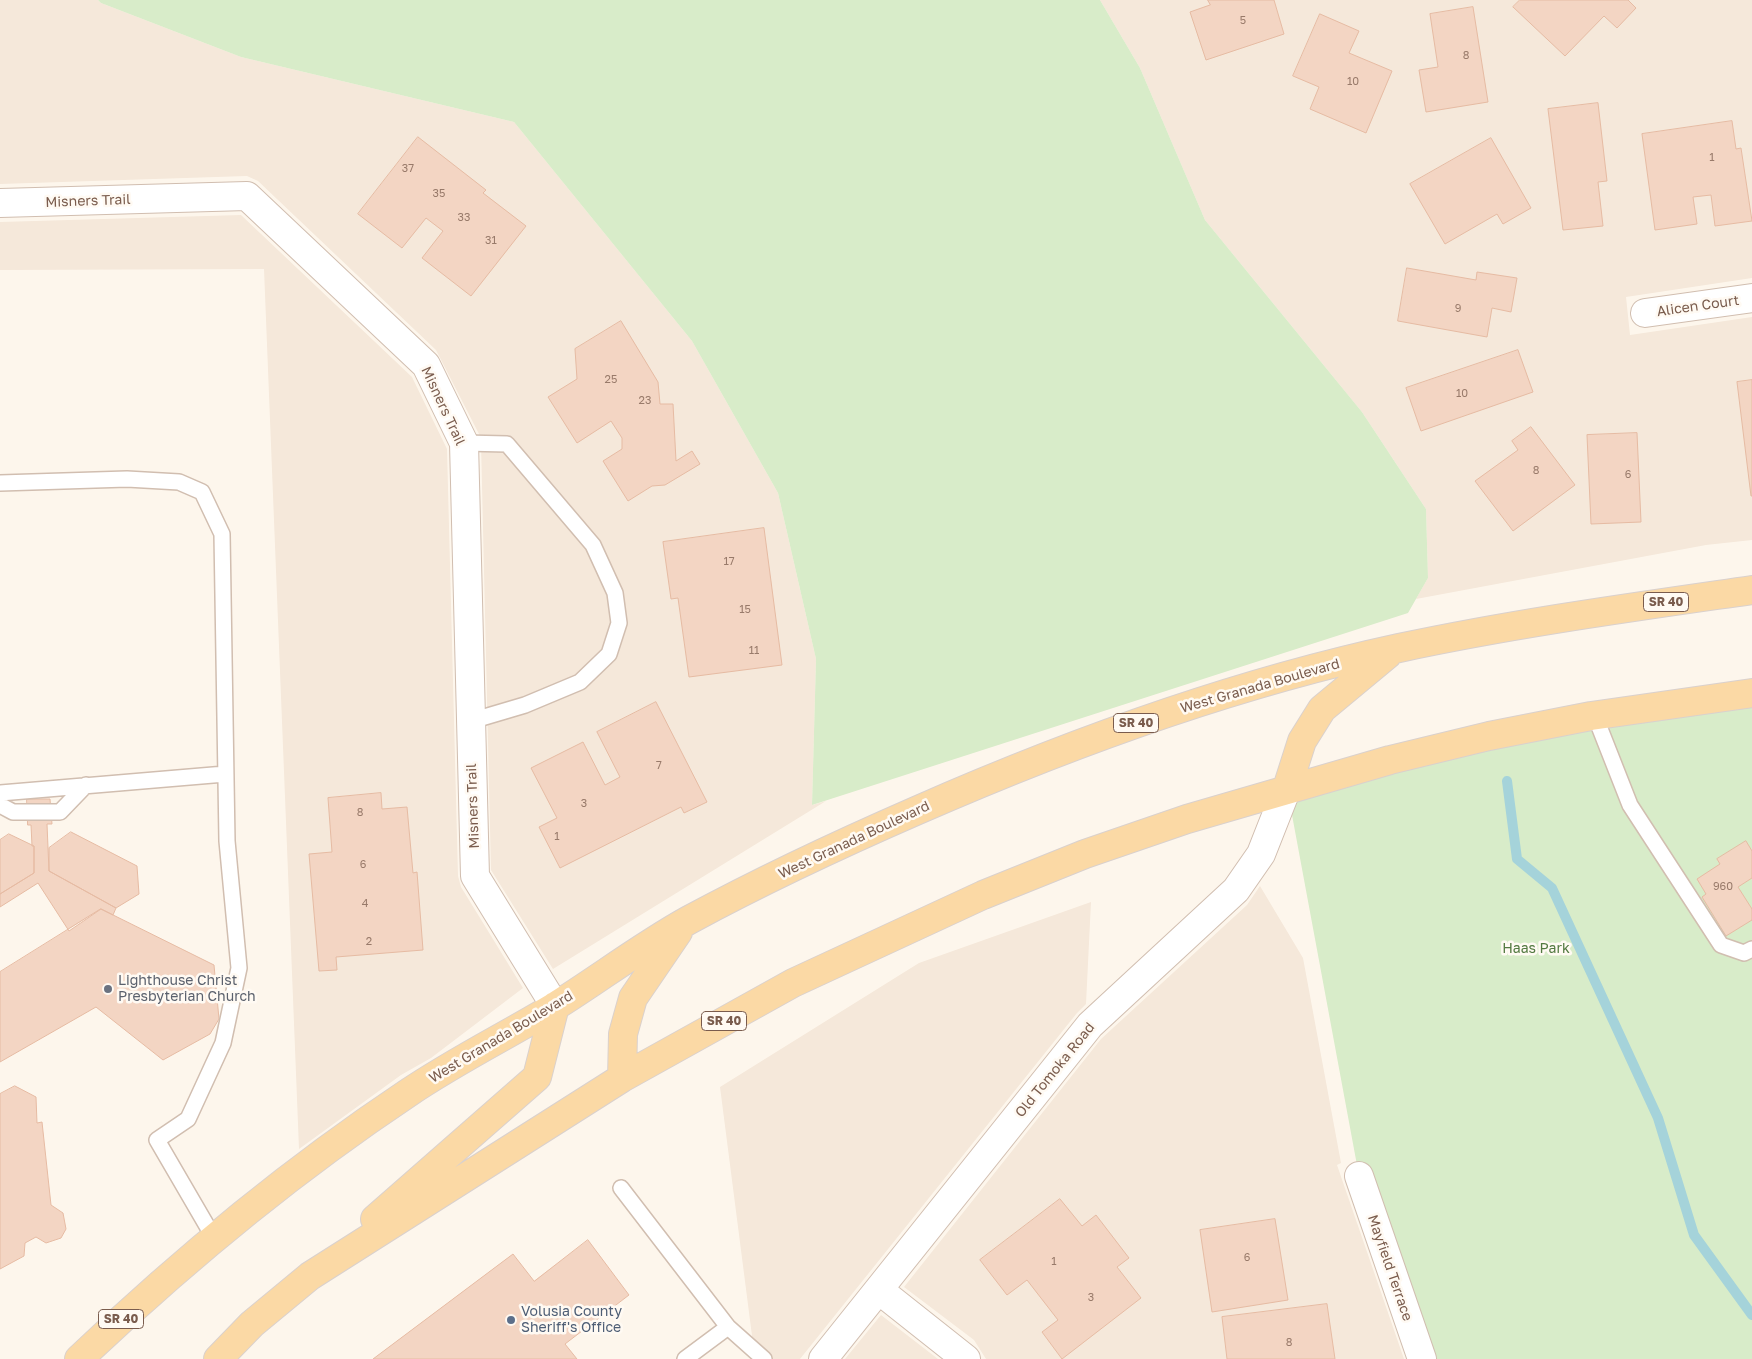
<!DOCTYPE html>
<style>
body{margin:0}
canvas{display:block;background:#fdf6ec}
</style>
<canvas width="1752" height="1359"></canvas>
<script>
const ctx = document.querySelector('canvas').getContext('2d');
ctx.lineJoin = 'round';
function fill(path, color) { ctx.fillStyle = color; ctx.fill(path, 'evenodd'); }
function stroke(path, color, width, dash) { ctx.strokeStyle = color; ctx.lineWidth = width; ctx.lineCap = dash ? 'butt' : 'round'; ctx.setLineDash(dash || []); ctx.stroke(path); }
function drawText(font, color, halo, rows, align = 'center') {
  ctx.font = font + ' "Golos Text",sans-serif'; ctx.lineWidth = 5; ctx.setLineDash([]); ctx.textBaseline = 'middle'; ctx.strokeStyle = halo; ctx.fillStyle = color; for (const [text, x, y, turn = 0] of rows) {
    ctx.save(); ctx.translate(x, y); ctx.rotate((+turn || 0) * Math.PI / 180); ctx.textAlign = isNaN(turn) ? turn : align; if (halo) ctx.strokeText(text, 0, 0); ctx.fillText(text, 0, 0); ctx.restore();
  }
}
fill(new Path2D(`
 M0 0H98L101 3 241 57 514 122 692 341 778 493 816 659 812 805 826 801 553 969 491 870 481 443 479 434 436 350 258 181 247 176 0 184Z
 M1100 0H1752V278L1626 297 1630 335 1752 317V540L1706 545 1416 599 1428 578 1426 509 1362 412 1205 220 1140 68Z
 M241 215 412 377 447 449 458 876 461 887 523 988 431 1058 401 1075 299 1149 264 269 0 270V222Z
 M1260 886 1303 958 1341 1163 1337 1165 1404 1359H986L974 1340 904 1287 1101 1039 1247 905Z
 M1091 902 1086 1004 1077 1013 800 1359H755L720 1087 919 963Z
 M881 1315 938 1359H845Z`), '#f5e8da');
fill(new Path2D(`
 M98 0H1100L1140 68 1205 220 1362 412 1426 509 1428 578 1408 613 812 805 816 659 778 493 692 341 514 122 241 57 101 3Z
 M1752 693V1359H1422L1359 1176 1287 788Z`), '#d8ecc9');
stroke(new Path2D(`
 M1507 781 1517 859 1552 888 1658 1118 1694 1235 1752 1315`), '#a5d3da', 10);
const building = new Path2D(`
 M1208 0H1274L1284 34 1206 60 1190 12 1210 5Z
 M1520 0H1628L1636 8 1617 28 1604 16 1565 56 1513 7Z
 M1473 7 1488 102 1426 112 1419 70 1438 67 1430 14Z
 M1320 14 1359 31 1349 53 1392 71 1366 133 1310 109 1319 87 1293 76Z
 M1598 103 1607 181 1598 182 1603 226 1563 230 1548 109Z
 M1732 121 1736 149 1741 148 1752 221 1715 226 1711 195 1693 197 1697 224 1655 230 1642 134Z
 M418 137 486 190 483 193 526 226 471 296 422 258 443 231 426 218 402 248 358 214Z
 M1491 138 1531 208 1503 224 1497 214 1445 244 1410 184Z
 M1407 268 1476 280 1477 272 1517 278 1511 312 1492 308 1487 337 1398 321Z
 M621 321 658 382 660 404H673L676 461 692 451 700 464 665 485 652 486 628 501 603 461 622 449V438L611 421 577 443 548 397 577 379 575 349Z
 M1518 350 1533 392 1421 431 1406 388Z
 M1752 380V496H1751L1737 382Z
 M1531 427 1575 485 1513 531 1475 481 1518 450 1512 441Z
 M1637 433 1641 522 1591 524 1587 435Z
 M764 528 782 665 689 677 678 598 671 599 663 542Z
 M656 702 707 802 684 813 681 807 560 868 539 827 557 818 531 768 583 742 605 785 620 777 597 732Z
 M381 793 382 809 407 807 413 873 417 872 423 950 336 957 337 970 319 971 309 854 332 852 328 798Z
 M27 799H50L52 824H47L49 871 116 908 113 915 101 909 69 931 38 883 0 907V894L34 873V846H32L31 825H28Z
 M71 832 137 866 139 894 116 908 49 871V848Z
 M9 834 34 846V873L0 894V840Z
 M1746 841 1752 851V878L1738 887 1752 909V920L1726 936 1702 897 1706 894 1697 879 1720 864 1717 859Z
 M101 909 214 965 219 1019 210 1034 163 1060 96 1007 0 1062V972Z
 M15 1086 36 1097 37 1123 42 1122 51 1205 63 1213 66 1229 61 1238 46 1243 36 1237 25 1243 24 1256 0 1269V1094Z
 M1060 1199 1082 1226 1096 1215 1129 1258 1117 1267 1141 1298 1062 1359 1042 1332 1058 1320 1027 1280 1007 1295 980 1260Z
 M1275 1219 1288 1300 1212 1312 1200 1230Z
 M588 1240 629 1295 565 1344 577 1359H373L513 1254 534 1281Z
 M1327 1304 1335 1359H1227L1222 1317Z`);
fill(building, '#f3d5c3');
stroke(building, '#e6bba3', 1);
const lane = new Path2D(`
 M464 443 507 444 593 545 615 593 619 623 609 654 580 682 525 705 471 721
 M0 483 127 479 179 482 202 492 222 534 227 841 239 968 223 1043 188 1119 157 1140 214 1238
 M1595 716 1630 805 1721 945 1744 953 1752 949
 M0 793 225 774
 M0 805 13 812H60L86 785
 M621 1188 728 1327
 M685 1359 728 1327 764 1359`);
const street = new Path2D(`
 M0 203 247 196 426 365 464 443 475 876 555 1006
 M1645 313 1752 298
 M1359 1176 1422 1359
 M879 1290 966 1359
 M823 1359 1090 1025 1236 890 1261 854 1287 788`);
const primary = new Path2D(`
 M1287 788 1302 741 1322 709 1387 655
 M622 1078 623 1034 633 998 678 932
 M375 1219 537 1077 555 1006
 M79 1359C181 1262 291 1171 408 1093 455 1061 506 1036 554 1007 599 979 642 946 689 920 763 880 840 844 918 810 1073 742 1233 684 1399 648 1516 623 1634 607 1752 590
 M218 1359 252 1324 310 1276 622 1078 793 983 983 895 1085 854 1187 819 1390 760 1489 736 1591 716 1752 693`);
stroke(lane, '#d1beb0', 18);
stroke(street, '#d1beb0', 30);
stroke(primary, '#dad1cd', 30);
stroke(lane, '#fff', 15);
stroke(street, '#fff', 28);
stroke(primary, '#fbd9a5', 28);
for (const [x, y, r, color] of [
 [108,989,5,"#6b7280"],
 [511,1320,5,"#5c6f8a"]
]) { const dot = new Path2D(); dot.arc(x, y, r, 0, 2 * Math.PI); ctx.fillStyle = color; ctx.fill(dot); stroke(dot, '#fffaf3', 2); }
drawText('11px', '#987a6a', null, [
 ["5",1243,21],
 ["8",1466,56],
 ["10",1353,82],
 ["1",1712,158],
 ["37",408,169],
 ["35",439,194],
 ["33",464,218],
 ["31",491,241],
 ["9",1458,309],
 ["25",611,380],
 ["10",1462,394],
 ["23",645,401],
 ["8",1536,471],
 ["6",1628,475],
 ["17",729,562],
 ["15",745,610],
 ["11",754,651],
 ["7",659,766],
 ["3",584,804],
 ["8",360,813],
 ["1",557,837],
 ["6",363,865],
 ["960",1723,887],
 ["4",365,904],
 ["2",369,942],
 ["6",1247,1258],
 ["1",1054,1262],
 ["3",1091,1298],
 ["8",1289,1343]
]);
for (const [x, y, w] of [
 [1666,602,45],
 [1136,723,45],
 [724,1021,45],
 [121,1319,45]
]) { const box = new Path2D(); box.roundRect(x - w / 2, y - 9.5, w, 19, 4); ctx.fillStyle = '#fffaf3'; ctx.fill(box); stroke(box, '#7a5c4d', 1); }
drawText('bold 12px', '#7a5c4d', null, [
 ["SR 40",1666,602],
 ["SR 40",1136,723],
 ["SR 40",724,1021],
 ["SR 40",121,1319]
]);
drawText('14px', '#7a5c4d', '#fffaf3', [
 ["Misners Trail",88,201,-2],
 ["Alicen Court",1698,306,-8],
 ["Misners Trail",443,406,65],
 ["West Granada Boulevard",1260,686,-16],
 ["Misners Trail",473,806,-92],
 ["West Granada Boulevard",854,840,-25],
 ["West Granada Boulevard",501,1037,-31],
 ["Old Tomoka Road",1055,1070,-51],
 ["Mayfield Terrace",1390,1268,71]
]);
drawText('14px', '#537a41', '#fffaf3', [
 ["Haas Park",1536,949]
]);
drawText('14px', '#5b616d', '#fffaf3', [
 ["Lighthouse Christ",118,981],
 ["Presbyterian Church",118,997]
], 'left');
drawText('14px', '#4e5e75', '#fffaf3', [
 ["Volusia County",521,1312],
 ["Sheriff's Office",521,1328]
], 'left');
</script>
